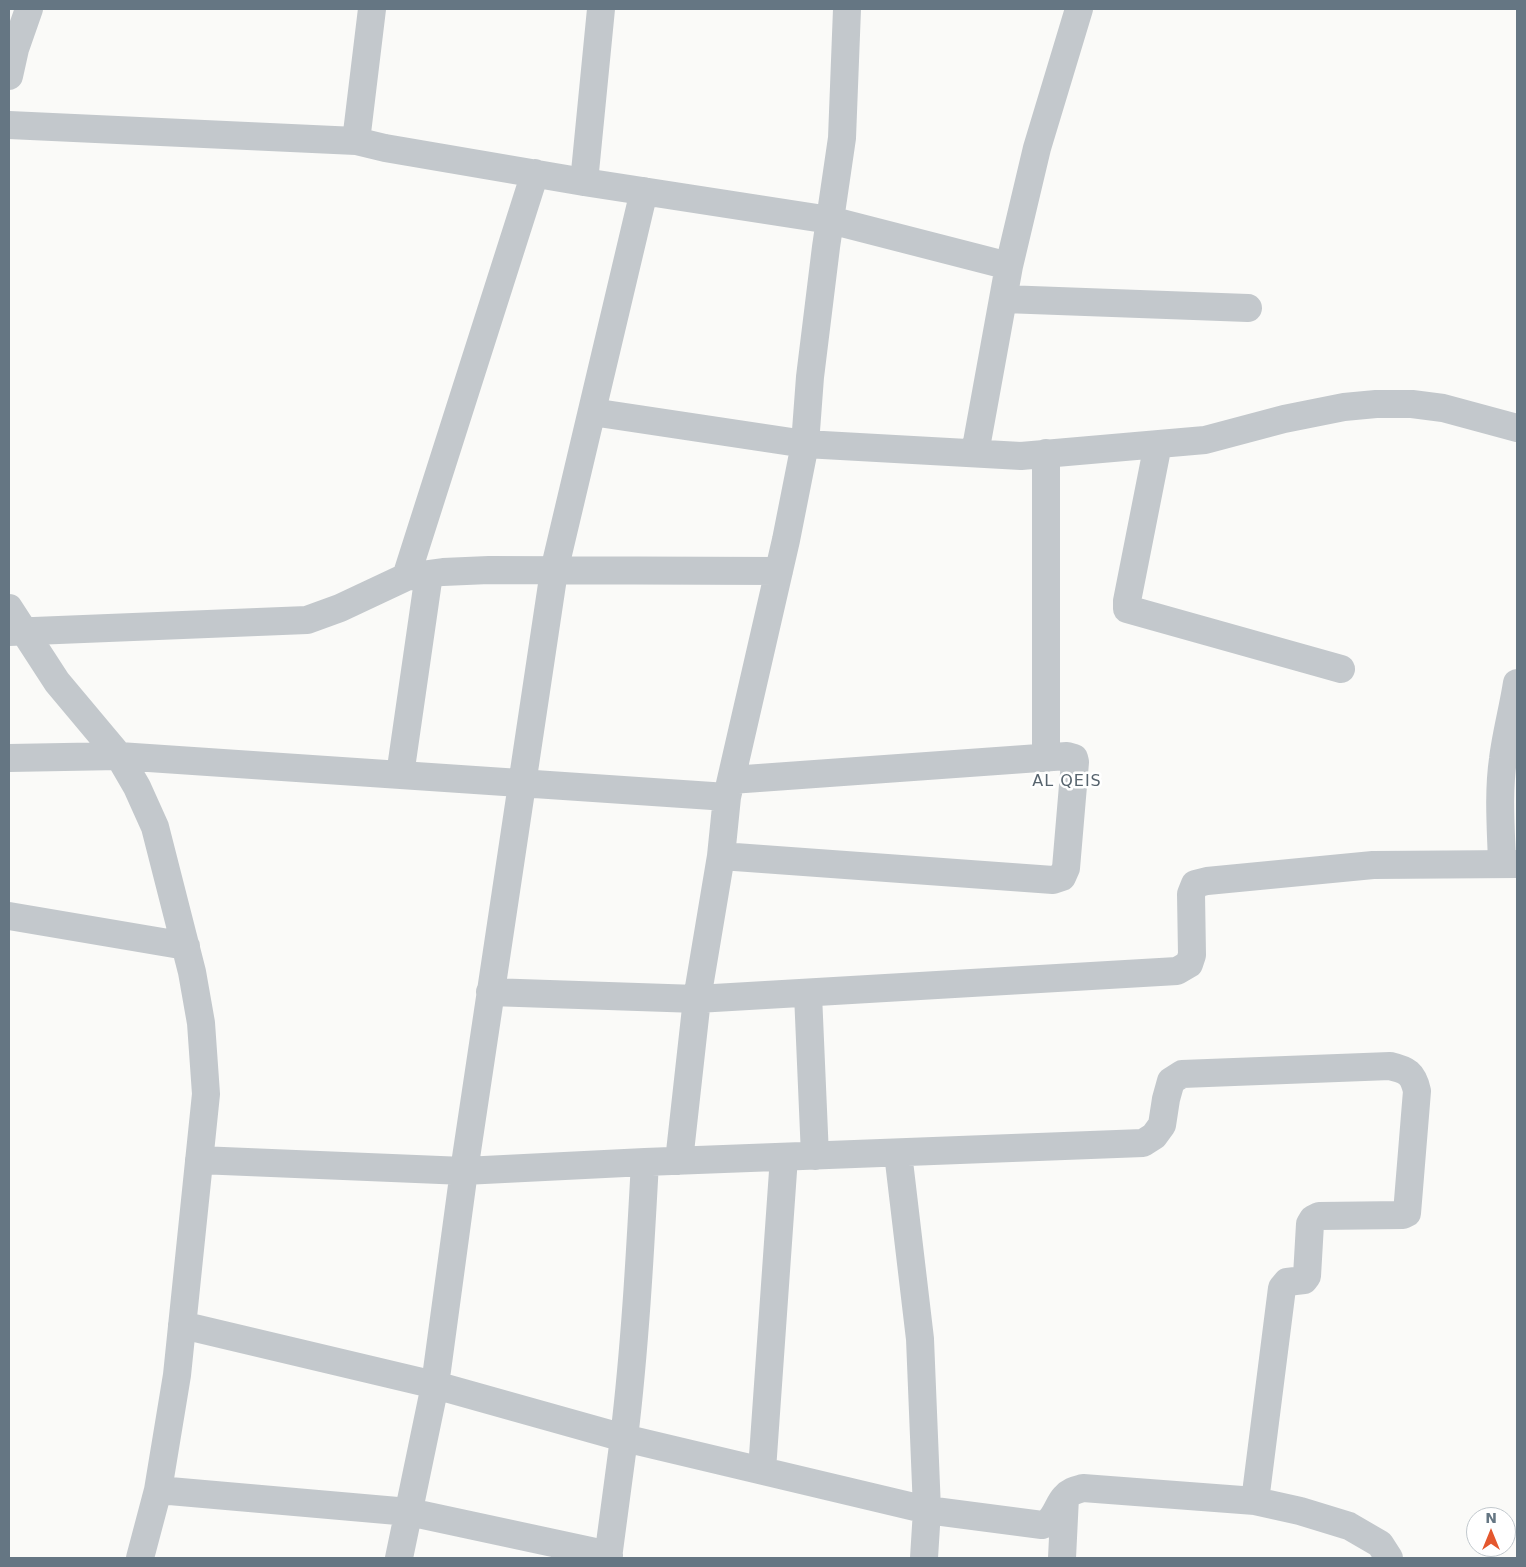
<!DOCTYPE html>
<style>
body{margin:0}
#map{position:relative;width:1526px;height:1567px;overflow:hidden;background:#fafaf8;font-family:"DejaVu Sans",sans-serif}
canvas{display:block}
.frame{position:absolute;inset:0;border:10px solid #657683;pointer-events:none}
.north{position:absolute;left:1466px;top:1507px;width:50px;height:50px;box-sizing:border-box;background:#fff;border:1px solid #c1c8cd;border-radius:50%;rotate:0deg;font-size:14px;font-weight:700;line-height:20px;text-align:center;color:#657683}
.north::after{content:'';display:block;margin:auto;width:18px;height:22px;background:#e4572e;clip-path:polygon(50% 0,100% 100%,50% 72%,0 100%)}
</style>
<div id="map">
<canvas width="1526" height="1567"></canvas>
<div class="frame"></div>
<div class="north">N</div>
</div>
<script>
const ctx = document.querySelector('canvas').getContext('2d');
ctx.lineJoin = 'round';
function stroke(path, color, width, dash) { ctx.strokeStyle = color; ctx.lineWidth = width; ctx.lineCap = dash ? 'butt' : 'round'; ctx.setLineDash(dash || []); ctx.stroke(path); }
function drawText(font, color, halo, rows, align = 'center') {
  ctx.font = font + ' "DejaVu Sans",sans-serif'; ctx.lineWidth = 5; ctx.setLineDash([]); ctx.textBaseline = 'middle'; ctx.strokeStyle = halo; ctx.fillStyle = color; for (const [text, x, y, turn = 0] of rows) {
    ctx.save(); ctx.translate(x, y); ctx.rotate((+turn || 0) * Math.PI / 180); ctx.textAlign = isNaN(turn) ? turn : align; if (halo) ctx.strokeText(text, 0, 0); ctx.fillText(text, 0, 0); ctx.restore();
  }
}
stroke(new Path2D(`
 M372 9 356 141 385 148 584 182 830 220 1009 266
 M9 76 15 49 29 9
 M9 125 356 141
 M584 182 601 9
 M1004 299 1248 308
 M592 412 805 444 1021 456 1205 440 1284 419 1344 407 1376 404H1412L1443 408 1517 428
 M1158 444 1127 601V609L1341 669
 M975 453 1009 266 1037 148 1079 9
 M1046 453V758
 M406 577 535 173
 M9 608 57 682 119 756 137 787 155 827 192 972 201 1023 206 1094 177 1375 158 1490 140 1558
 M9 632 307 620 340 608 406 577 443 572 489 570 779 571
 M9 758 119 756 727 797
 M400 775 429 574
 M721 856 1053 880 1062 877 1066 868 1075 762 1074 758 1067 756 731 780
 M1502 863C1501 829 1498 794 1503 759 1506 734 1513 709 1517 683
 M9 916 186 946
 M490 992 697 999 1177 971 1189 964 1192 955 1191 894 1195 884 1207 881 1373 865 1517 864
 M808 994 815 1156
 M898 1153 920 1339 927 1510 924 1558
 M199 1160 464 1171 645 1162 1143 1143 1154 1136 1162 1125 1166 1099 1171 1081 1182 1074 1390 1066C1407 1070 1413 1073 1417 1091L1407 1213 1403 1215 1319 1216 1313 1219 1310 1224 1307 1276 1304 1280 1287 1282 1282 1288 1255 1501
 M679 1161 697 999 721 856 727 797 786 540 805 444 810 377 826 247 842 138 847 9
 M182 1325 435 1385 624 1438 927 1510 1042 1525C1055 1522 1057 1505 1065 1497 1070 1491 1076 1490 1083 1488L1255 1501 1300 1511 1349 1526 1380 1544 1389 1558
 M762 1470 784 1157
 M158 1490 409 1512 609 1555
 M399 1558 435 1385 464 1171 554 571 644 191
 M608 1558C613 1518 619 1478 624 1438 635 1347 640 1254 645 1162
 M1062 1558 1065 1497`), '#c3c8cc', 28);
ctx.letterSpacing = '1px';
drawText('16px', '#57646e', '#fff', [
 ["AL QEIS",1067,782]
]);
ctx.letterSpacing = '0px';
</script>
